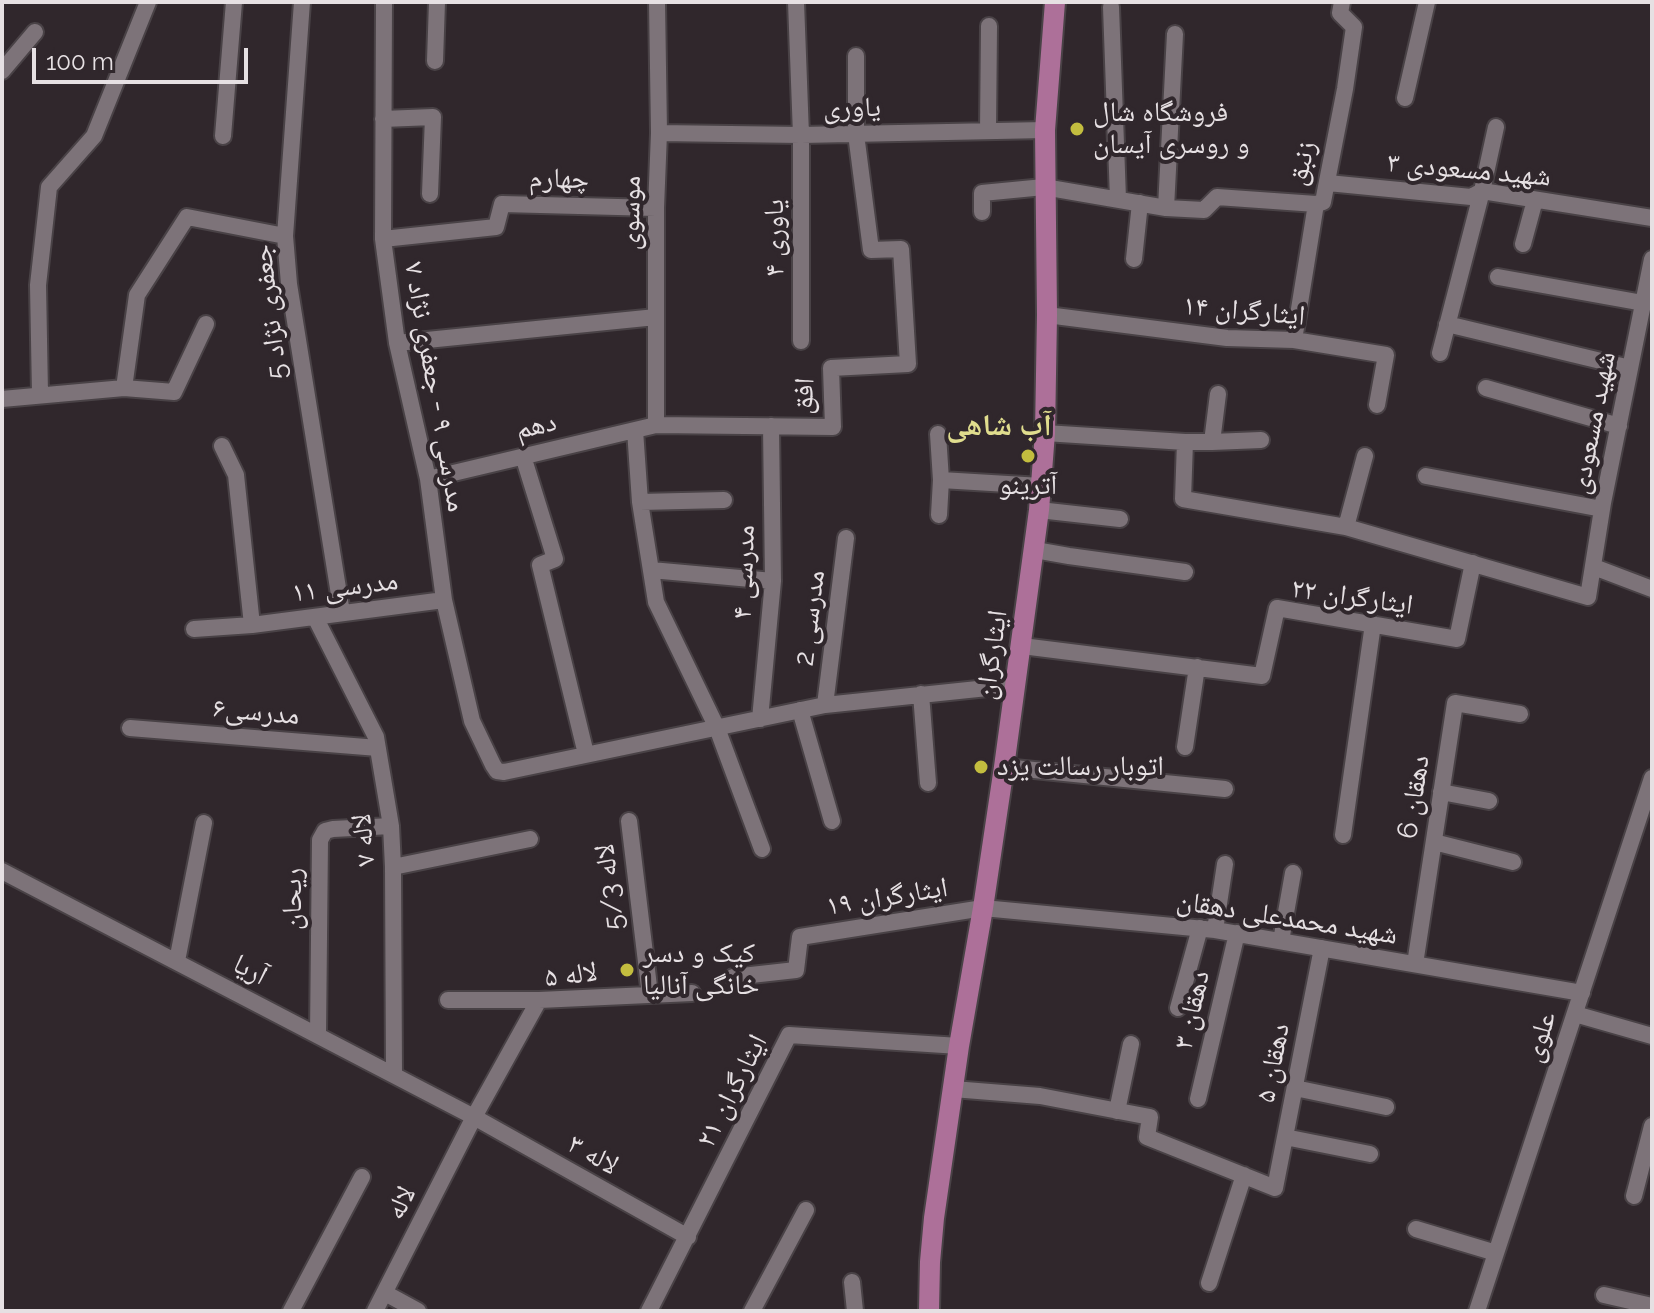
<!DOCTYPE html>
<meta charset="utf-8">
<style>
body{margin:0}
#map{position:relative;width:1654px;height:1313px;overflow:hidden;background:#30272c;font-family:Raleway,sans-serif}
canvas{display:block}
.frame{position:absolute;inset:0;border:4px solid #e6e0e3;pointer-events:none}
.scale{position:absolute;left:32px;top:48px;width:216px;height:36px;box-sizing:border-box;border:4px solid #e6e0e3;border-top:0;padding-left:10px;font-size:24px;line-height:28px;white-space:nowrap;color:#e6e0e3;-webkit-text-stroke:6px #30272c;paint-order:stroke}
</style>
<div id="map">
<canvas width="1654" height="1313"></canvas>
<div class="frame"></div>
<div class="scale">100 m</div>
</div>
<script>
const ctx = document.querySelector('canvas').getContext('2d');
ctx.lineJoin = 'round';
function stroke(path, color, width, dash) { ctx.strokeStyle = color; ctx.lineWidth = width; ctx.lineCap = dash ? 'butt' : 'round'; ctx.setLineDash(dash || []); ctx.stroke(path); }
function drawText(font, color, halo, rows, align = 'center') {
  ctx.font = font + ' Raleway,"Noto Naskh Arabic",sans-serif'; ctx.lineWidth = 8; ctx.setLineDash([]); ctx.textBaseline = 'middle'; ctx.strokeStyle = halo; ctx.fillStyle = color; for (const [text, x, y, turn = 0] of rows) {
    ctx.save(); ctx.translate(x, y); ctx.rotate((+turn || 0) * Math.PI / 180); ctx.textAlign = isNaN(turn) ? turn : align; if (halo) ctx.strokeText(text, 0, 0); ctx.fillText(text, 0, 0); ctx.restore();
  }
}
const minor = new Path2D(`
 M302 2 285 236 289 284 342 613
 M384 2 383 239 397 343 428 479 444 600 472 721 493 765 497 771 504 772 825 705 1016 685
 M796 2 801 135V341
 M1111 7 1118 199
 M435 61 437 2
 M2 71 35 32
 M1405 98 1427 2
 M383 119 433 117 430 194
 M988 131 989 26
 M659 133 801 135 1045 130
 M223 136 234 2
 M1328 183 1471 197 1482 191 1652 218
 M1166 208 1175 34
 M982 212V193L1044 187 1166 208 1204 210 1217 197 1316 204
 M383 239 496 227 502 204 656 208
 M1523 244 1535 200
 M1134 259 1140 203
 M1498 277 1643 303
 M1047 315 1227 338 1294 340 1386 355 1377 405
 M1447 324 1630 368
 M1294 340 1316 204 1323 202 1345 89 1354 27 1340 13 1342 2
 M397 343 656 317
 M1440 353 1482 191 1496 127
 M124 388 137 295 187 217 285 236
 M1486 388 1619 426
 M40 394 38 285 49 187 94 136 148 2
 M2 399 124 388 174 392 206 324
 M656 425V208L659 133 657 2
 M635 430 640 502 656 602 717 728 762 849
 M1045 433 1185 442H1212L1218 394
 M938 434 941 480
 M1185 442 1183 499 1346 527 1588 597 1603 503 1652 259
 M1212 442 1261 440
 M222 446 236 475 252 625
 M523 456 555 559 540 565 586 754
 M1426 476 1602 509
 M428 479 656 425 833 427 831 368 908 364 901 249 871 250 856 134V56
 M640 502 724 500
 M1039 510 1120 519
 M939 515 941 480 1041 486
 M1346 527 1365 456
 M1035 550 1069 556 1185 572
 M1594 567 1652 589
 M651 570 773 581
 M315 617 376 737 391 826 393 867 394 1075
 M194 629 252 625 444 600
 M1022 646 1262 676 1277 608 1457 639 1473 563
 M921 694 928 783
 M825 705 846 538
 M800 710 832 821
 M760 719 773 581 771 426
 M130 728 378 748
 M1185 747 1197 667
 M1004 767 1225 789
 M1441 792 1489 801
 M629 821 650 995
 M1343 835 1373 624
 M1434 842 1513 862
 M393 867 530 839
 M2 871 474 1117 688 1237
 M1215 930 1225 864
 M1281 941 1293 873
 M177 961 204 823
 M1415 964 1455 703 1520 714
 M733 977 796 970 800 937 983 908 1215 930 1582 993
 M448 1000H539L692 993
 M1178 1008 1200 928
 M1575 1014 1652 1036
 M318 1035 320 840 325 831 333 829 391 826
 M1295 1088 1386 1107
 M953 1089 1040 1096 1150 1117 1147 1137 1275 1188 1322 948
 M1198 1099 1237 933
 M1117 1111 1131 1044
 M1285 1137 1370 1154
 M1634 1196 1652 1126
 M1416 1229 1496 1253
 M852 1282 855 1311
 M1209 1283 1244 1175
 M385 1293 418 1311
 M1604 1295 1652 1306
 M291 1311 362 1177
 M375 1311 474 1117 539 1000
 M649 1311 789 1035 959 1046
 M752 1311 806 1210
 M1477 1311 1652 778`);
const major = new Path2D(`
 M929 1311 930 1262 934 1218 959 1046 983 908 1004 767 1039 510 1045 433 1047 315 1045 130 1055 2`);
stroke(minor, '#494246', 20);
stroke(major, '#494246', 24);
stroke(minor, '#7d7379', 16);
stroke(major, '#ad7099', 20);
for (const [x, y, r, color] of [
 [1077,129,8,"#c3bd3f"],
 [1028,456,8,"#c3bd3f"],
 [981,767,8,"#c3bd3f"],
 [627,970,8,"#c3bd3f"]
]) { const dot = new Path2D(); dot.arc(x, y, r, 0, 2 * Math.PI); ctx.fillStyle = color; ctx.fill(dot); stroke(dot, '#30272c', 3); }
drawText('28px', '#e6e0e3', '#30272c', [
 ["یاوری",852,108,-1],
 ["زنبق",1302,163,-75],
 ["شهید مسعودی ۳",1469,170,5],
 ["چهارم",559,179,1],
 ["موسوی",631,213,-89],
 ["یاوری ۴",775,238,-90],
 ["ایثارگران ۱۴",1244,311,5],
 ["جعفری نژاد 5",270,312,-97],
 ["مدرسی ۹ - جعفری نژاد ۷",435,387,80],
 ["افق",804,396,-86],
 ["شهید مسعودی",1593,423,-79],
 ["دهم",536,426,-13],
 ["مدرسی ۴",744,572,-88],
 ["مدرسی ۱۱",345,587,-7],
 ["ایثارگران ۲۲",1352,597,8],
 ["مدرسی 2",810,618,-83],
 ["ایثارگران",992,655,-82],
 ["مدرسی۶",256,712,5],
 ["دهقان 6",1414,797,-81],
 ["لاله ۷",364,840,-95],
 ["لاله 5/3",610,887,-97],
 ["ایثارگران ۱‍۹",887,897,-9],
 ["ریحان",293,899,-90],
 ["شهید محمدعلی دهقان",1287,918,9],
 ["آریا",250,970,28],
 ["لاله ۵",571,975,-7],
 ["دهقان ۳",1192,1010,-77],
 ["علوی",1540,1037,-72],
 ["دهقان ۵",1273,1063,-79],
 ["ایثارگران ۲۱",732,1091,-63],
 ["لاله ۳",593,1155,29],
 ["لاله",401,1203,-63]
]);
drawText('28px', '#e6e0e3', '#30272c', [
 ["فروشگاه شال",1093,113],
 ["و روسری آیسان",1093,145],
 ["آترینو",1028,486,"center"],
 ["اتوبار رسالت یزد",997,767],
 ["کیک و دسر",643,954],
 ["خانگی آنالیا",643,986]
], 'left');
drawText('bold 30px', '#e0dd8e', '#30272c', [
 ["آب شاهی",999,426]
]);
</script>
